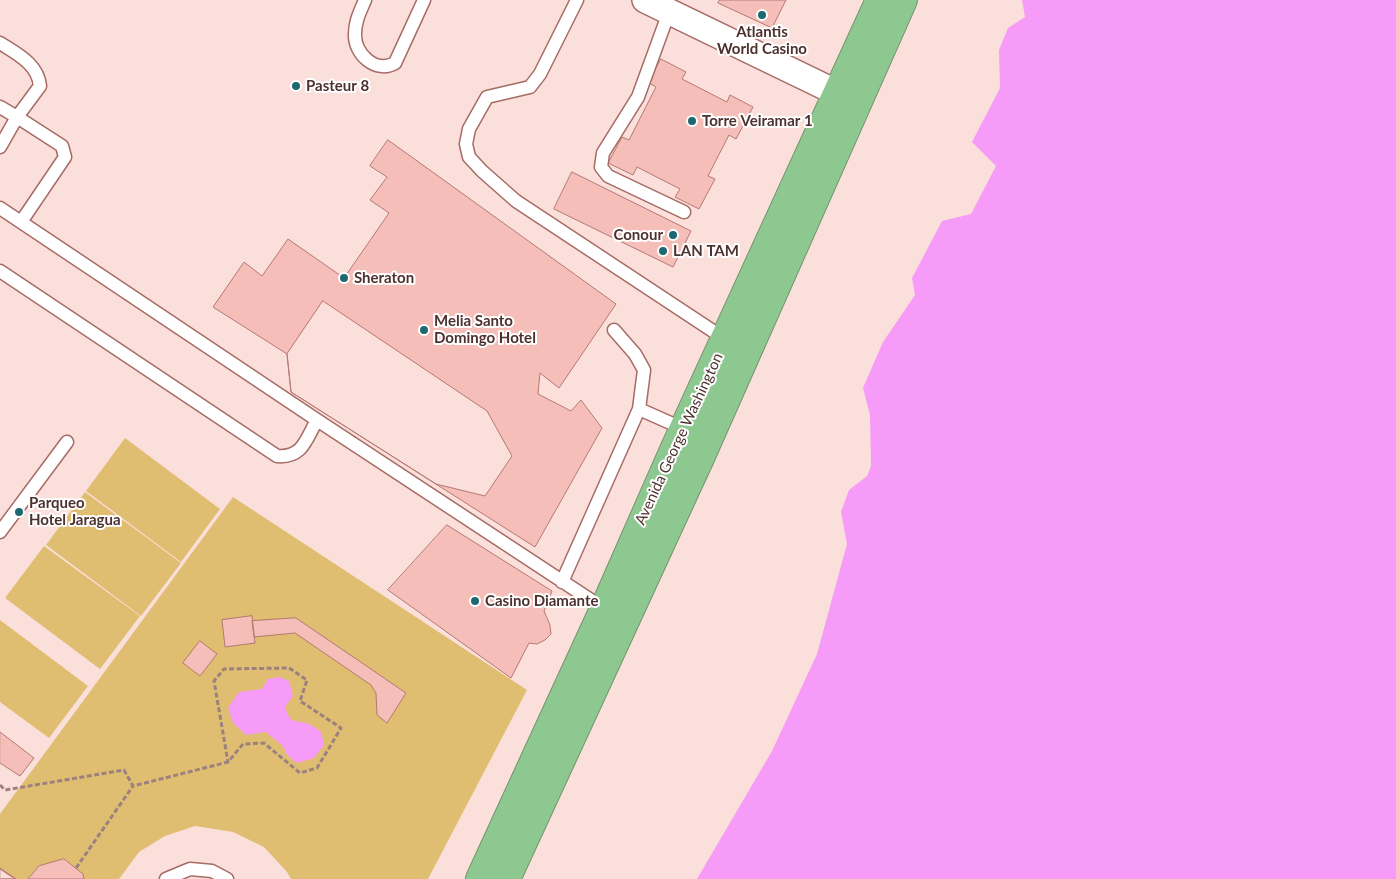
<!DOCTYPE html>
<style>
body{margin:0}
canvas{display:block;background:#fbdfdb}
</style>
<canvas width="1396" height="879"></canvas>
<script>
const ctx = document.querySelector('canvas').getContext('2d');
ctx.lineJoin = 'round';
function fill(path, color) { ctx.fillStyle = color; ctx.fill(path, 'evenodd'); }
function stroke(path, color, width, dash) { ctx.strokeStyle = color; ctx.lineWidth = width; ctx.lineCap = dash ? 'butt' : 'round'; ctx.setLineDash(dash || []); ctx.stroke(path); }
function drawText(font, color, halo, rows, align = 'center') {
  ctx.font = font + ' Lato,sans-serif'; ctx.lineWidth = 4; ctx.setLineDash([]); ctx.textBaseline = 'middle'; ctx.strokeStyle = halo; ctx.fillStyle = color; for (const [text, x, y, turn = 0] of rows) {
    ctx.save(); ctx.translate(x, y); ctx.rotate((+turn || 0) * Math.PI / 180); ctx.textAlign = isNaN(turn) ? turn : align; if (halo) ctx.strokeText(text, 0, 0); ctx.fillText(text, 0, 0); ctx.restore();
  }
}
fill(new Path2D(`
 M125 438 220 509 181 562 86 491Z
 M85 492 181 563 141 616 46 545Z
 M233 497 527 690 428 879H291L287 872 264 847 233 832 195 826 165 836 139 852 119 879H84L83 874 64 859 39 866 28 879H15L0 869V814Z
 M44 546 140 616 100 669 5 598Z
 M0 620 88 686 49 738 0 702Z`), '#dfbe72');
fill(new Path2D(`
 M1022 0H1396V879H697L772 751 817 654 847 544 841 512 849 490 867 476 871 466 870 415 863 388 883 342 915 295 912 278 942 221 971 214 996 166 972 142 1000 88 999 50 1008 28 1025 17Z
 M280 677 289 681 293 696 285 707C291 723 291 720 306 723 312 725 317 729 321 732L324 745 314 758 297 763 287 755 283 746 266 732 246 735 233 723 228 708 239 692 262 689 268 679Z`), '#f69bf8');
const building = new Path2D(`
 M720 0H786L772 28 718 3Z
 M661 59 686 72 682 79 727 102 730 95 753 107 736 139 729 135 708 176 715 179 699 209 675 197 680 189 637 167 633 175 608 163 622 137 629 140 656 87 649 83Z
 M388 140 616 304 559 388 540 373 538 394 571 411 581 400 602 428 535 547 291 392 287 354 213 307 244 262 262 276 288 239 344 278 389 213 370 200 387 177 370 166Z
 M572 172 691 231 673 267 554 209Z
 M323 301 487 411 512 456 485 496 436 484 291 392 287 354Z
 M447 525 552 591 544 611 550 625 551 634 545 640 537 644 529 643 511 678 388 590Z
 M252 616 255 643 225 647 222 620Z
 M296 618 406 693 387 723 377 715 376 693 371 685 295 633 254 637 252 621Z
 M200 641 217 654 200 676 183 663Z
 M0 732 34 758 20 776 0 763Z
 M64 859 83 874 84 879H28L39 866Z
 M0 868 16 879H0Z
 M0 869 15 879H0Z`);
fill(building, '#f5beb8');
stroke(building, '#b67872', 1);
const lane = new Path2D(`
 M365 0C360 12 355 21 355 34 354 54 376 74 395 63L424 0
 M577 0 540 74 530 87 487 97 469 129 466 144 469 157 482 171 516 201 725 339
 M669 12 638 97 603 153 601 167 608 176 684 212
 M0 43C17 54 38 64 40 86L17 117 62 146 65 157 21 222
 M0 107 17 117 0 147
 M0 208 317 420 606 610
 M0 271 277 456C303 458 306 439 317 420
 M614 330 635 354 644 370 639 409
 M0 532 67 442
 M562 582 639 409 684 429
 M166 879 190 869 212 871 227 879`);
const street = new Path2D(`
 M645 0 856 102`);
const highway = new Path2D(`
 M480 879 604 609 674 450 880 0
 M506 879 700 458 903 0`);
stroke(lane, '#a76b65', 15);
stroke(street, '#a76b65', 28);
stroke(highway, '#76936e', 30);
stroke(new Path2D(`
 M0 785 5 790 124 770 133 786 228 762 243 744 264 743 300 773 317 768 341 728 300 701 307 680 289 668 224 669 214 681 228 762
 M76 868 133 786`), '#9c817e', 3, [5, 2.5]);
stroke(lane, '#fff', 12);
stroke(street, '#fff', 25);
stroke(highway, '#8cc890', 28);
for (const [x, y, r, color] of [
 [762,15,5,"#1d6871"],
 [296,86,5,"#1d6871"],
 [692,121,5,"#1d6871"],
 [673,235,5,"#1d6871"],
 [663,251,5,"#1d6871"],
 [344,278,5,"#1d6871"],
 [424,330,5,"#1d6871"],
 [19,512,5,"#1d6871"],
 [475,601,5,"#1d6871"]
]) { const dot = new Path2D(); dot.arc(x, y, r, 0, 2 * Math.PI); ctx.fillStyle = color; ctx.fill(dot); stroke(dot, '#fff', 2); }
drawText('bold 15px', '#4c312f', '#fff', [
 ["Atlantis",762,32,"center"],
 ["World Casino",762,49,"center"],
 ["Pasteur 8",306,86],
 ["Torre Veiramar 1",702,121],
 ["Conour",663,235,"right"],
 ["LAN TAM",673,251],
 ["Sheraton",354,278],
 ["Melia Santo",434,321],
 ["Domingo Hotel",434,338],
 ["Parqueo",29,503],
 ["Hotel Jaragua",29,520],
 ["Casino Diamante",485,601]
], 'left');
drawText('15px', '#4c312f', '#fff', [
 ["Avenida George Washington",679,439,-65]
]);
</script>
